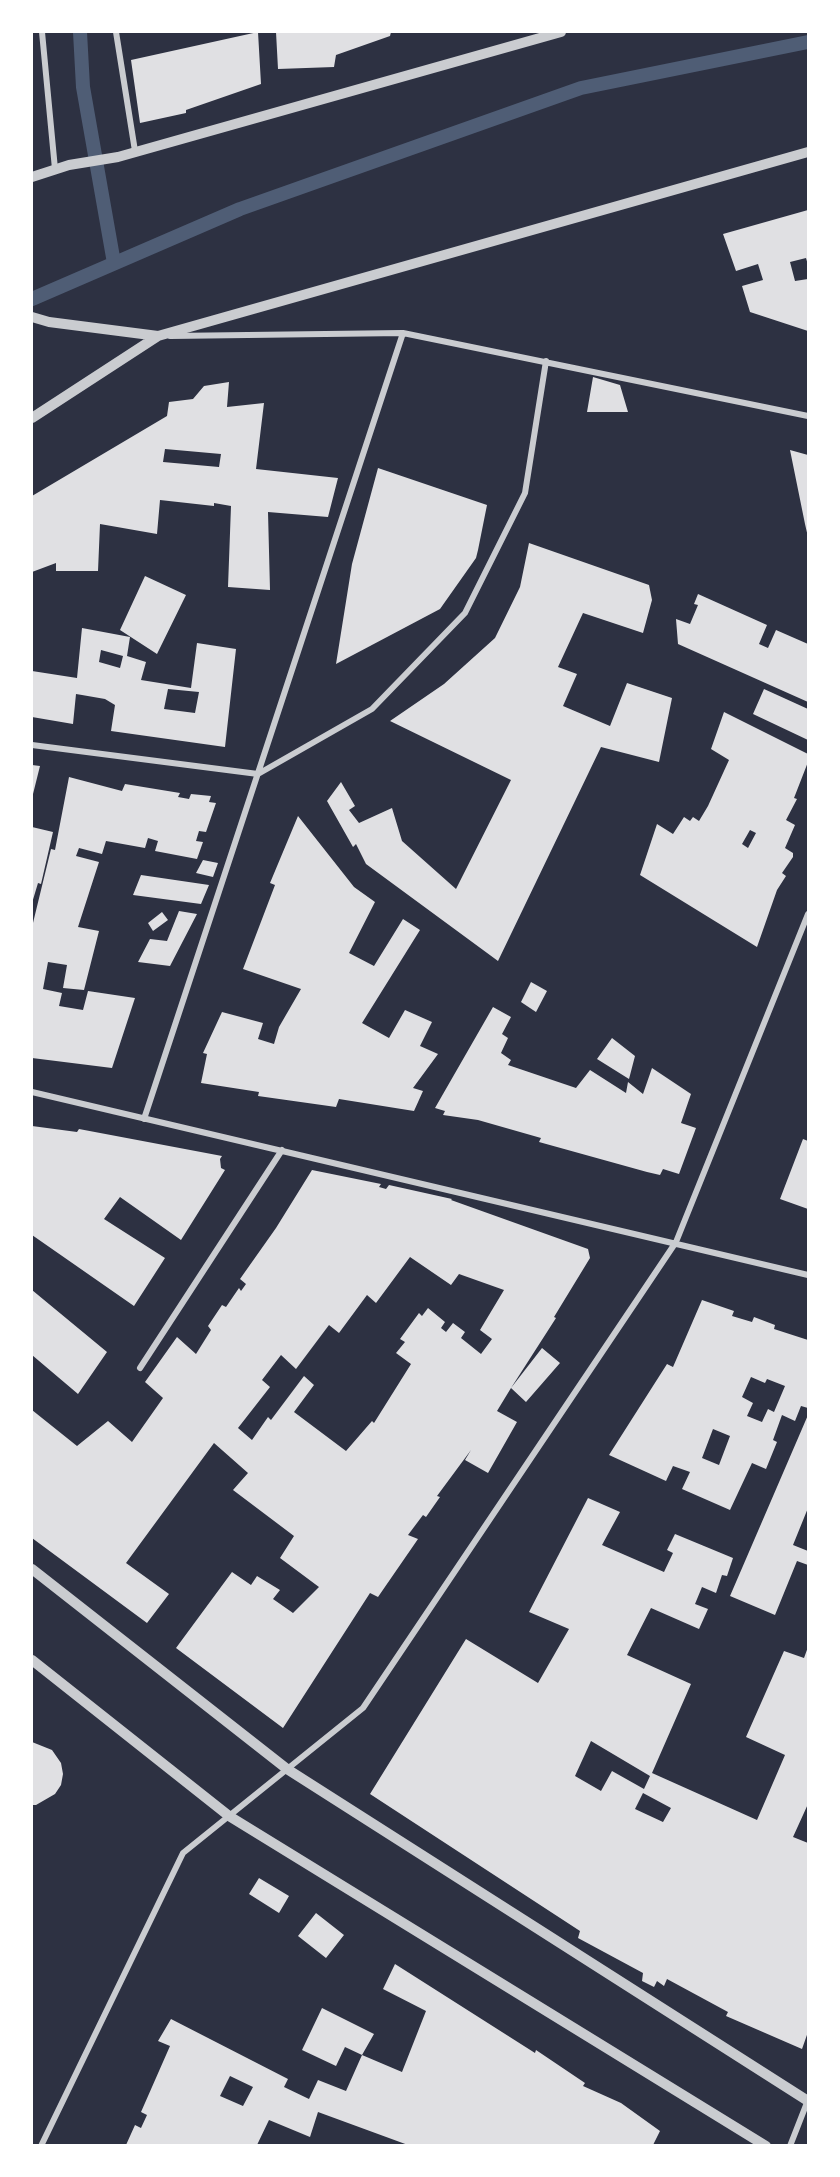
<!DOCTYPE html>
<style>
body{margin:0}
#map{position:relative;width:840px;height:2177px;overflow:hidden;background:#2d3142;font-family:"Libre Baskerville",serif}
canvas{display:block}
.frame{position:absolute;inset:0;border:33px solid #fff;pointer-events:none}
</style>
<div id="map">
<canvas width="840" height="2177"></canvas>
<div class="frame"></div>
</div>
<script>
const ctx = document.querySelector('canvas').getContext('2d');
ctx.lineJoin = 'round';
function stroke(path, color, width, dash) { ctx.strokeStyle = color; ctx.lineWidth = width; ctx.lineCap = dash ? 'butt' : 'round'; ctx.setLineDash(dash || []); ctx.stroke(path); }
function fill(path, color) { ctx.fillStyle = color; ctx.fill(path, 'evenodd'); }
stroke(new Path2D(`
 M80 32 83 87 114 263
 M32 299 240 209 581 88 808 42`), '#4f5d75', 14);
fill(new Path2D(`
 M258 32 261 84 186 110V113L140 123 131 60Z
 M276 32H391L390 36 336 55 334 67 278 69Z
 M808 210V265L806 258 790 262 795 281 808 279V331L750 312 742 286 763 280 758 264 736 271 723 234Z
 M593 377 620 385 628 412H587Z
 M229 382 227 407 264 403 256 469 338 478 328 517 268 512 270 590 228 587 231 506 214 503V506L160 500 157 534 100 524 98 571H56V563L32 572V496L167 416 169 402 193 399 204 386ZM165 449 221 454 219 467 163 462Z
 M790 450 808 455V537L805 524Z
 M378 468 487 505 478 550 476 558 440 609 336 664 352 564Z
 M529 543 649 585 652 600 643 633 583 613 558 667 577 674 563 706 610 726 627 683 672 698 659 762 601 747 498 961 366 864 356 844 353 847 327 801 341 782 355 806 349 810 359 823 392 808 402 841 456 889 511 780 390 721 444 684 495 638 520 587Z
 M145 576 186 595 157 654 120 630Z
 M698 594 767 625 759 644 768 648 776 630 808 644V702L678 644 676 619 690 624 698 605 694 604Z
 M82 628 130 637 127 656 146 662 141 680 191 688 197 643 236 649 225 747 111 731 115 705 105 699 82 695 76 694 73 724 32 717V671L77 678ZM101 650 123 656 120 668 99 662ZM168 689 199 692 195 713 164 709Z
 M764 689 808 709V740L753 714Z
 M724 712 808 754V762L794 798 797 799 786 820 795 825 785 848 793 853V857L782 873 786 876 777 890 757 947 640 875 657 824 673 834 684 817 690 821 693 817 699 821 708 806 729 760 711 749ZM750 830 756 833 748 848 742 844Z
 M32 765 40 766 32 798Z
 M69 777 122 791 125 784 180 793 178 797 189 799 191 794 211 796 209 802 216 803 206 832 199 831 196 841 203 842 197 859 155 851 158 841 148 838 145 848 106 841 102 854 79 848 76 856 99 862 78 927 99 931 84 990 63 988 67 965 48 962 43 989 62 993 59 1006 83 1010 88 991 135 998 112 1068 32 1058V927L51 849 55 850Z
 M298 816 354 887 375 902 349 953 374 966 403 919 420 930 362 1023 389 1038 405 1010 432 1022 420 1046 438 1054 413 1088 423 1091 414 1111 339 1099 336 1107 258 1096 259 1092 201 1083 207 1054 203 1053 222 1012 263 1023 258 1039 274 1044 279 1027 301 989 243 969 275 885 270 883Z
 M32 827 53 832 41 884 38 883 32 903Z
 M203 860 218 863 213 877 196 873Z
 M141 875 209 885 201 904 133 895Z
 M179 911 197 914 170 966 138 962 150 939 167 941Z
 M162 912 168 920 153 931 148 923Z
 M531 982 547 991 536 1012 521 1002Z
 M493 1007 511 1017 502 1034 508 1038 501 1053 511 1060 508 1065 576 1088 590 1070 626 1093 628 1082 643 1094 652 1068 691 1094 681 1123 696 1128 679 1174 663 1169 660 1175 647 1172 539 1142 541 1138 478 1120 443 1115 445 1111 435 1108Z
 M612 1038 635 1056 629 1079 597 1059Z
 M32 1126 77 1132 79 1129 222 1156 220 1159 221 1168 225 1170 181 1240 120 1197 104 1219 165 1258 134 1306 32 1235Z
 M803 1139 808 1141V1209L780 1199Z
 M312 1170 381 1184 379 1187 386 1189 389 1185 452 1199 451 1200 588 1249 590 1258 554 1317 556 1318 511 1388 542 1348 560 1363 526 1402 511 1388 497 1411 517 1422 488 1473 465 1460 471 1450 437 1496 440 1497 426 1517 423 1515 408 1535 418 1539 378 1597 370 1593 283 1728 176 1648 232 1572 251 1585 257 1576 280 1590 273 1599 293 1613 319 1587 280 1558 294 1536 233 1490 248 1473 214 1443 126 1563 169 1594 147 1623 32 1538V1410L77 1446 108 1421 132 1442 163 1398 145 1382 177 1337 196 1354 211 1330 208 1326 222 1305 226 1307 239 1288 241 1291 246 1284 240 1279 276 1228ZM410 1257 451 1285 459 1274 504 1290 480 1330 492 1339 481 1354 461 1338 465 1332 453 1323 446 1332 441 1328 445 1322 428 1308 422 1316 419 1313 400 1339 405 1342 396 1353 411 1364 374 1423 372 1421 346 1451 294 1412 314 1385 304 1376 271 1420 268 1417 252 1440 238 1428 270 1387 262 1380 281 1355 296 1369 329 1325 339 1333 367 1295 376 1303Z
 M32 1290 107 1352 78 1394 32 1355Z
 M702 1300 734 1311 732 1316 752 1322 754 1317 775 1325 774 1329 808 1340V1408L801 1406 795 1421 782 1415 773 1440 777 1442 766 1469 752 1463 730 1510 682 1489 690 1472 673 1466 666 1481 609 1455 667 1364 673 1367ZM751 1377 765 1383 767 1379 785 1386 774 1412 768 1409 762 1422 747 1416 753 1403 742 1397ZM713 1429 730 1436 719 1465 702 1458Z
 M808 1415V1508L793 1545 808 1551V1565L797 1561 775 1615 730 1596Z
 M588 1498 620 1512 602 1545 664 1572 673 1553 667 1550 675 1534 733 1558 727 1576 722 1575 716 1593 702 1587 695 1604 708 1609 699 1629 651 1608 627 1655 691 1684 652 1773 757 1820 785 1755 746 1737 784 1651 804 1658 808 1647V1804L793 1837 808 1843V2032L802 2049 726 2016 728 2012 667 1979 664 1986 657 1981 654 1987 642 1981 643 1973 578 1938 580 1931 370 1794 466 1639 538 1683 569 1629 529 1612ZM591 1741 650 1776 644 1789 612 1771 601 1791 575 1776ZM643 1793 671 1808 663 1822 635 1809Z
 M32 1742 52 1750 61 1763 63 1774 61 1785 55 1794 36 1805H32Z
 M259 1878 289 1896 279 1913 249 1894Z
 M316 1913 344 1935 326 1958 298 1936Z
 M395 1964 535 2053 536 2050 585 2083 583 2086 621 2103 660 2131 653 2145H408L318 2112 310 2137 269 2120 257 2145H126L135 2125 141 2128 147 2115 141 2112 170 2046 158 2041 171 2019 288 2079 284 2087 309 2099 318 2080 346 2091 362 2055 402 2072 426 2011 383 1989ZM230 2076 253 2087 243 2106 220 2096Z
 M322 2008 374 2034 362 2055 345 2047 336 2066 302 2050Z`), '#e0e0e3');
stroke(new Path2D(`
 M42 32 55 169
 M116 32 135 151
 M170 336 403 333 808 416
 M32 745 258 774 372 709 465 613 525 493 546 361
 M32 1092 808 1275
 M144 1119 403 333
 M140 1368 282 1150
 M41 2146 183 1853 363 1708 676 1242 808 914
 M790 2146 808 2100`), '#caccd0', 6);
stroke(new Path2D(`
 M32 177 69 165 118 157 561 32
 M32 317 49 322 158 336
 M32 418 158 336 808 152
 M32 1569 287 1769 808 2101
 M32 1660 229 1816 766 2146`), '#caccd0', 10);
</script>
